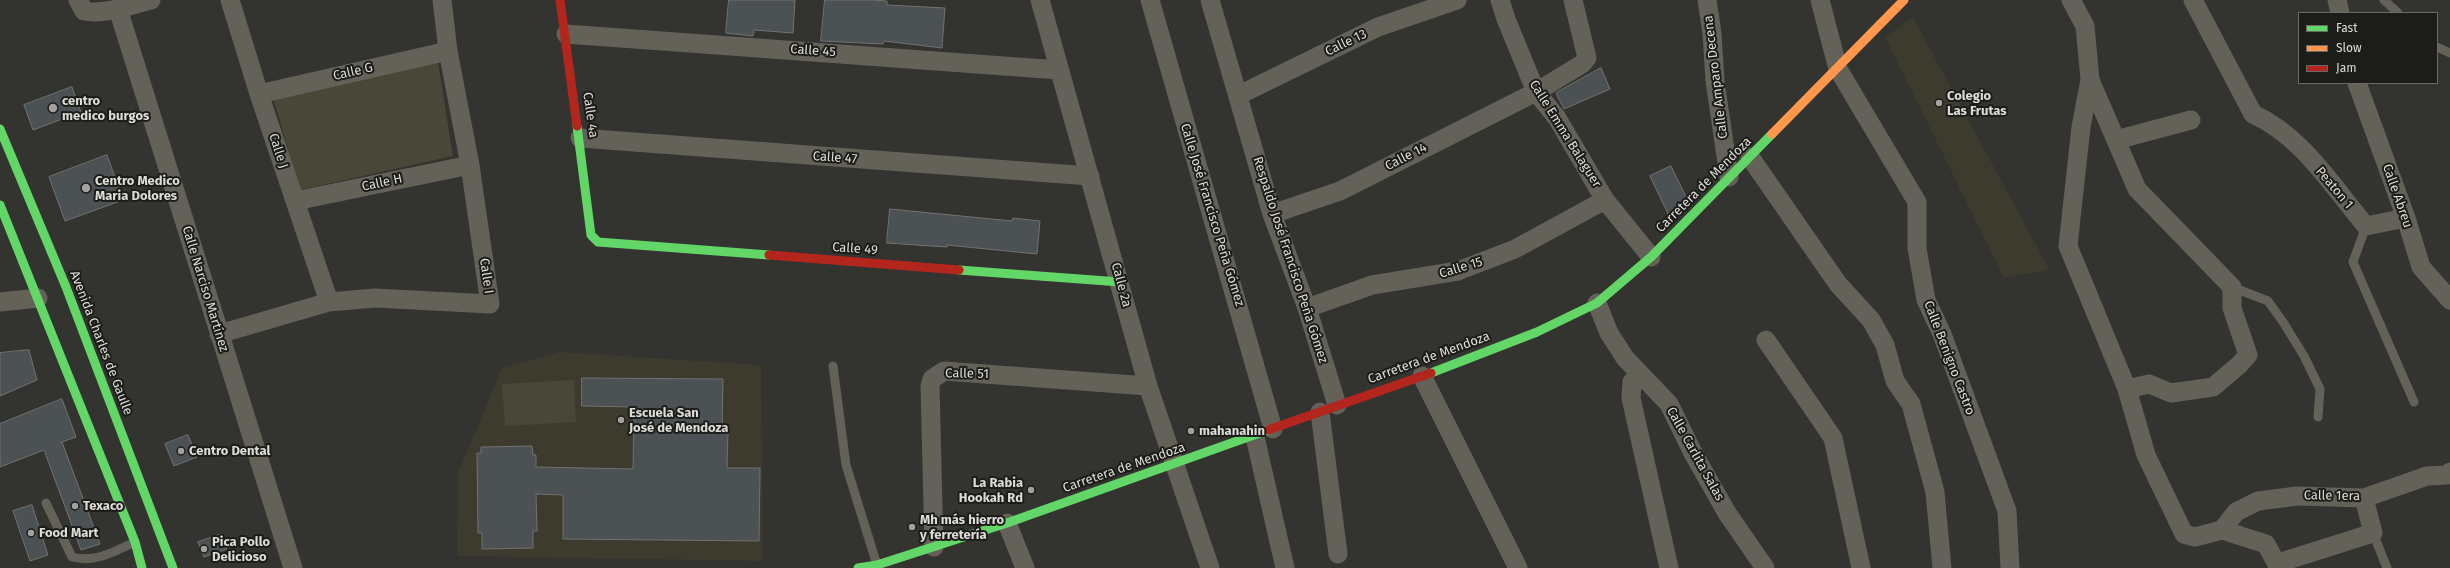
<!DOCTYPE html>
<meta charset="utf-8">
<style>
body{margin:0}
#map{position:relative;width:2450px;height:568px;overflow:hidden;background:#33332f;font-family:"Fira Sans",sans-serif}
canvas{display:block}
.legend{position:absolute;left:2298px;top:12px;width:140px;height:72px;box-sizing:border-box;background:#1c1c18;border:1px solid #696965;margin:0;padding:5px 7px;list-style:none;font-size:12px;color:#dddcd8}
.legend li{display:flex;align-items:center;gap:8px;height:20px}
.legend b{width:20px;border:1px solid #696965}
</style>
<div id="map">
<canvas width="2450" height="568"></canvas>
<ul class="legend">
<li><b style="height:5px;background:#63d668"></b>Fast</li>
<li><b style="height:5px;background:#ff974d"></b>Slow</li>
<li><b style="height:5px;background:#b3261e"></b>Jam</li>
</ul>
</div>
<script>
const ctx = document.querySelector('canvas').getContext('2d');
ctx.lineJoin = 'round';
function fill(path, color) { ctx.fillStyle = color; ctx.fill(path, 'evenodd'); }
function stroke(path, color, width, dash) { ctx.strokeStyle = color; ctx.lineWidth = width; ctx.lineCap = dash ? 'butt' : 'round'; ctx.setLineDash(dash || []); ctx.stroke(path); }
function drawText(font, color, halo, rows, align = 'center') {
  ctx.font = font + ' "Fira Sans",sans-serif'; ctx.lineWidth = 4; ctx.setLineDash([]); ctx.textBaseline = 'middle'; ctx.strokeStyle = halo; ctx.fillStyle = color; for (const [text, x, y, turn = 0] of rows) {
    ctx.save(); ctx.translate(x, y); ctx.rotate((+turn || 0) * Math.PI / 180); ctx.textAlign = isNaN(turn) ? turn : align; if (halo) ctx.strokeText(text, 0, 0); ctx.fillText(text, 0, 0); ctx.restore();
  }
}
fill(new Path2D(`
 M1913 17 2030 234 2050 270 2004 278 1885 37Z
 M560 352 761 365 763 561 457 556 458 473 502 368Z`), '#3d3b2e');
fill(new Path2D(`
 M438 62 453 156 300 190 273 98Z
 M574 380 576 422 505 426 502 384Z`), '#494737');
const building = new Path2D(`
 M729 0H795L793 33 754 30 753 36 726 33Z
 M825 0H872L887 1V5L945 8 942 48 884 41 883 44 821 41Z
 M1601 68 1610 89 1564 109 1556 93Z
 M72 87 81 112 33 130 24 105Z
 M107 155 123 200 65 221 49 177Z
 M1671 166 1688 201 1682 208 1668 214 1650 176Z
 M890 209 1012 221 1013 218 1040 221 1037 254 947 245V247L887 243Z
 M29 350 37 380 0 396V353Z
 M582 378 723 379 722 433H728L727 468H760L759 541 563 539V495L536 494 537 531H533V548L482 549V533H478L477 453H481V447L532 446 533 455H536V467L633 469 634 407 582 406Z
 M62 399 76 437 62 442 100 544 81 550 44 450 0 467V424Z
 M188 435 197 457 174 466 165 444Z
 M32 505 48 555 30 561 13 511Z
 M222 534 227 549 204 557 198 542Z`);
fill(building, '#4c5153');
stroke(building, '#717271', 1);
stroke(new Path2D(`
 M2384 0 2398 13
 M2437 47 2450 53
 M2366 226 2353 262 2414 402
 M2232 287 2268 301 2283 322 2304 356 2320 389 2318 417
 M833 366 846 465 877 565
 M46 503 72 557C96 563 113 552 135 542
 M2373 533 2387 568`), '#636158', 9);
stroke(new Path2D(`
 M78 0 84 11C105 15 131 5 151 0
 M230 0 259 94 329 302
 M1040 0 1148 386 1210 568
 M1150 0 1273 429
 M1210 0 1272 214 1307 308 1337 405
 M1500 0 1506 19 1536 92 1557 118 1605 200 1651 257
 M1707 0 1712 33 1715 81 1729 177
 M1820 0 1838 69 1917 202V248L1926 300 1942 334 2007 511 2010 568
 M2071 0 2085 26 2090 80 2081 127 2068 246 2127 389 2146 455 2184 534 2195 537 2222 530 2266 544 2279 568
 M2193 0 2253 114C2302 136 2332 186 2366 226L2406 218
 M2337 0 2340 13
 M118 9 293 568
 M566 34 1059 70
 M2090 80 2137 189 2232 287V308L2248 355 2239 365 2213 387 2171 393 2149 384 2127 389
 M2357 83 2406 218 2421 267 2450 300
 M259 94 448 51
 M1239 95 1378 27 1457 0
 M580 138 1090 176
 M2116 140 2191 120
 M1750 157 1838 284 1871 320 1885 345 1895 381 1911 404 1935 492 1942 568
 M295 201 470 165
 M1272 214 1340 191 1536 92 1582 64 1587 58 1573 0
 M0 302 38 298
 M1597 303 1609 333 1625 358 1669 404 1693 453 1727 513 1765 568
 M1307 308 1372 285 1458 271 1515 249 1605 200
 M219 334 329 302 375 298 490 304 470 165 448 51 442 0
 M1766 340 1833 438 1861 568
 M1640 375 1632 382 1631 398 1669 568
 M1422 376 1518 568
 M1320 412 1338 554
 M1255 437 1285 568
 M1007 523 1025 568
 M2222 530 2236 512 2258 501 2297 496 2364 498 2427 476 2448 475 2450 472
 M934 547 930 386 932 379 944 371 1148 386
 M2278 563 2373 533 2364 498`), '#636158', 19);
stroke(new Path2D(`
 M577 126 591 235 598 242 769 255
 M0 129 66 287 173 568
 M0 205 135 542 142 568
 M959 270 1120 282
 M1431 373 1537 332 1597 303 1651 257 1772 134
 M858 568 877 565 1007 523 1268 430`), '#63d668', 9);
stroke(new Path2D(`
 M1772 134 1904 0`), '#ff974d', 9);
stroke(new Path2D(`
 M560 0 577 126
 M769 255 959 270
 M1268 430 1431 373`), '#b3261e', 9);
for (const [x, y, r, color] of [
 [1939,103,4,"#a2a19d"],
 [53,108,5,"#a2a19d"],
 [86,188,5,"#a2a19d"],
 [621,420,4,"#a2a19d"],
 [1191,431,4,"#a2a19d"],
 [181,451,4,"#a2a19d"],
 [1031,490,4,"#a2a19d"],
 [75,506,4,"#a2a19d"],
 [912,527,4,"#a2a19d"],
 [31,533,4,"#a2a19d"],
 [204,549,4,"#a2a19d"]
]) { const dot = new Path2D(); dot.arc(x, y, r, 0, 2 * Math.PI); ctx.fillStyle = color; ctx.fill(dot); stroke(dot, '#1c1c18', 1.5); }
drawText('13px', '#dddcd8', '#1c1c18', [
 ["Calle 13",1346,43,-26],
 ["Calle 45",813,51,4],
 ["Calle G",353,72,-13],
 ["Calle Amparo Decena",1716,77,-97],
 ["Calle 4a",590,115,82],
 ["Calle Emma Balaguer",1565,134,58],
 ["Calle J",278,151,72],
 ["Calle 14",1406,157,-27],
 ["Calle 47",835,158,4],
 ["Calle H",382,183,-12],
 ["Carretera de Mendoza",1704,185,-45],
 ["Peaton 1",2334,188,50],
 ["Calle Abreu",2397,196,71],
 ["Calle José Francisco Peña Gómez",1212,215,73],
 ["Calle 49",855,249,4],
 ["Respaldo José Francisco Peña Gómez",1290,260,72],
 ["Calle 15",1461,268,-17],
 ["Calle I",486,276,82],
 ["Calle 2a",1121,285,75],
 ["Calle Narciso Martínez",205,289,73],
 ["Avenida Charles de Gaulle",101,343,69],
 ["Carretera de Mendoza",1429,358,-20],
 ["Calle Benigno Castro",1949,358,69],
 ["Calle 51",967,374,1],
 ["Calle Carlita Salas",1695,454,61],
 ["Carretera de Mendoza",1124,468,-19],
 ["Calle 1era",2332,496,1]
]);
drawText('bold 13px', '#dddcd8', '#1c1c18', [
 ["Colegio",1947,96],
 ["Las Frutas",1947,111],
 ["centro",62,101],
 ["medico burgos",62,116],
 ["Centro Medico",95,181],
 ["Maria Dolores",95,196],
 ["Escuela San",629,413],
 ["José de Mendoza",629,428],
 ["mahanahin",1199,431],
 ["Centro Dental",189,451],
 ["La Rabia",1023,483,"right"],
 ["Hookah Rd",1023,498,"right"],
 ["Texaco",83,506],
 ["Mh más hierro",920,520],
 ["y ferretería",920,535],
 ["Food Mart",39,533],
 ["Pica Pollo",212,542],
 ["Delicioso",212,557]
], 'left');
</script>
